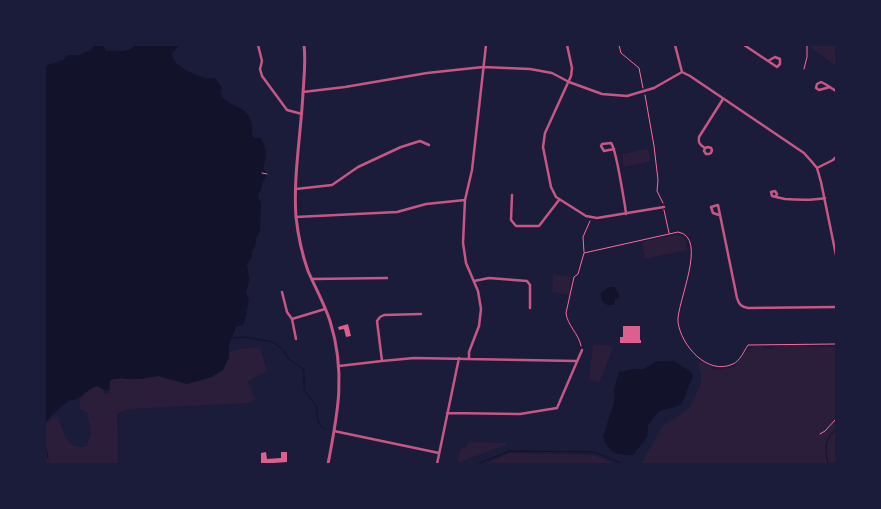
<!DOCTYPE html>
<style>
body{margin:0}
#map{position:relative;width:881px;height:509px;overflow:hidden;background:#1b1b3a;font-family:Roboto,sans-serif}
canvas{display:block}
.frame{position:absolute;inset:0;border:46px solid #1b1b3a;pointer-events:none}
</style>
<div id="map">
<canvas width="881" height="509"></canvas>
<div class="frame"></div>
</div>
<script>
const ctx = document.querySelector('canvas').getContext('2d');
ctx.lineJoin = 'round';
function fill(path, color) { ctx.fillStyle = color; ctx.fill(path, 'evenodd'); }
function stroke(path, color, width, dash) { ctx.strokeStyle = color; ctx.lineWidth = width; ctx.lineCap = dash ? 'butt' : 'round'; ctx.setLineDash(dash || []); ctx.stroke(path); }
fill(new Path2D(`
 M808 45H836V66Z
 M648 149 651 161 624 167 622 154Z
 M675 235 684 237 686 241 687 250 645 259 642 242Z
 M553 274 571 277 569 295 552 292Z
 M593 344 607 345 613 348 599 383 589 379Z
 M800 345 810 347H836V464H641L663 426 689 408 695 397 701 382V375L697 361 703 362 715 370 734 367C742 357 746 346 761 346L764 349H772L775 346Z
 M260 347 267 371 247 382 256 399 248 403 127 409 117 414 118 464H45V424L54 417 58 419C65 434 67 451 87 446L91 433 87 412 80 409C77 398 87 388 97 386L102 389 104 394H108L110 391V381L113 379 123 378 124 379H139L158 376 187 384 229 358V352L241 349Z
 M469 442 506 443V445L460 462H457L461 448H465Z
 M509 453 593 455 615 464H485Z`), '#2a1e3b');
fill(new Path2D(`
 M95 45H103L106 51C116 50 128 54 135 45H180L172 53C171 66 195 75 206 78 209 79 212 78 215 78L222 88 220 93C227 110 255 102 252 135L255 138H260C267 145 267 159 263 168L267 174 262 184 261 190 259 192 258 197 261 203 260 231 256 239 255 247 252 251 251 258 247 265 249 280 246 293 249 300 244 324 236 327 229 345V358L223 370 212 377 187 384 158 376 139 379H123L122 378 113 379 110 381 109 389 105 390 98 386C86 388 81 402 69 400L53 414 45 423V66L63 60 68 55H79L91 50Z
 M609 287H614L619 294V297L615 299V304C606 307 601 303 601 293Z
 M674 361 691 372 693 376 682 403 678 406 659 411 648 425 647 437 633 455C615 455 610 454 603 437L615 399 614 389 619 372 635 369H644L655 362Z`), '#12122b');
stroke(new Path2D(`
 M231 338 245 337 273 342 283 350 289 359 304 370V390L317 407V417L319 424 325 429
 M45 442 48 459
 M478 464 509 451 594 452 623 464
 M828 464C825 452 824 437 836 430`), '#12122b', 1);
fill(new Path2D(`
 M348 324 351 336 346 337 344 329 339 330 338 327Z
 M623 326H640V340H641V343H620V337H623Z
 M266 452 267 459 281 458V452H287V462L261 464V453Z`), '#dd5f8e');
stroke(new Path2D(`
 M619 45 621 53 639 68 643 88
 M804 69 807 57V45
 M645 95 654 146 658 180 657 191 663 203
 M262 173 267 174
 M664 210 669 233
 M584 252 583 237 590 221
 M581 346C579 334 567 325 566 313L574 277 578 274 584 253 678 232C709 237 676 304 678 322 681 345 707 376 733 364 740 361 744 351 748 345L836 344
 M820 434 825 431 836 419`), '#ff6b9d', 1);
stroke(new Path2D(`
 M258 45 262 61 260 69 262 76 287 110 302 114
 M567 45 572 68 571 76 545 133 543 147 551 187 556 197 586 216 597 218 664 207
 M675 45 682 72
 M744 45 777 67 780 64V59L775 57 768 61
 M682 72 690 76 804 153 812 162 817 168 821 182 836 255
 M830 87 819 90 816 88 817 84 821 82 825 84 836 91V92
 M303 92 345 87 427 73 483 67 530 69 552 73 569 82 602 94 627 96 654 88 682 72
 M705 148 704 151 706 154H709L711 153 712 150 711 148 708 147 705 148C700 145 698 143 699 137L723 99
 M614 149 604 151 601 146 602 144 611 143C616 148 623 195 625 206L626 214
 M817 168 833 160 836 157
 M296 189 332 185 358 167 401 147 420 141 429 145
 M512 195 511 220 516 226H539L559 200
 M776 196 777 194 775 191 771 192 772 196C776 197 780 198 785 199 798 200 811 201 825 198
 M719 215 713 213 711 207 718 205 737 298C739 305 742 307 748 308L836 307
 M296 217 397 212 426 204 465 200
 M312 279 387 278
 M474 281 489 278 527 281 530 285V308
 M282 292 287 312 292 319 296 339
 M292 319 325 309
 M469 358V352L479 326 481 309 478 291 466 263 463 243 465 200 472 170 486 45
 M382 361 377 321 380 317 384 315 421 314
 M339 366 382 361 414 358 576 361
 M447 413 520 414 557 408 582 350
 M334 431 439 453
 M437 464 459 358`), '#c65784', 2.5);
stroke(new Path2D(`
 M304 45C306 61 304 77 303 93 301 133 293 178 296 217 298 235 302 254 308 271 315 287 324 303 330 321 346 372 338 413 328 464`), '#c65784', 3);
</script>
